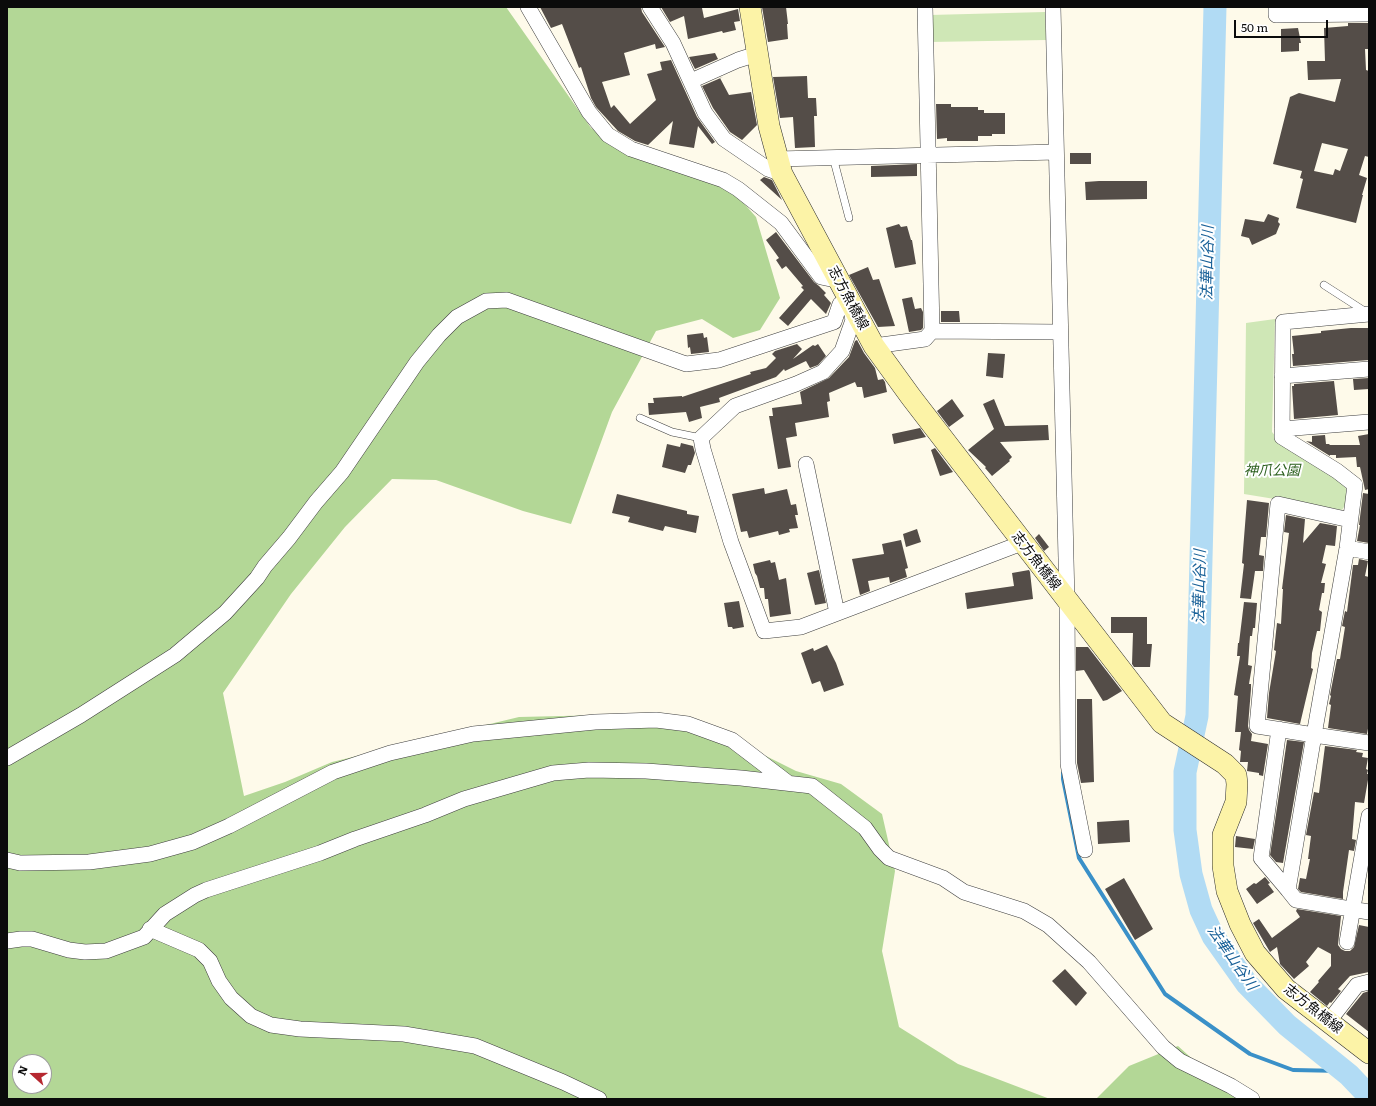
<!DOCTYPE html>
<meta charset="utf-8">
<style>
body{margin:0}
#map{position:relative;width:1376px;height:1106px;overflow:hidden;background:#fefaea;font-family:Literata,serif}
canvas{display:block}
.frame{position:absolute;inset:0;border:8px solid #0b0b0b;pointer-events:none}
.north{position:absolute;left:12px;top:1054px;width:40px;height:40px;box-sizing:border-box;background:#fff;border:1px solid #9d9d9d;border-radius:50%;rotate:291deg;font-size:11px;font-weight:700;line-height:16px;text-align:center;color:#0b0b0b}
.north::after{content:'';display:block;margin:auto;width:14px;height:18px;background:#b62830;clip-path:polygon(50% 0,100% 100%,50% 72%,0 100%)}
.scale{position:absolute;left:1234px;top:20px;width:94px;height:18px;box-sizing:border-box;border:2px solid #0b0b0b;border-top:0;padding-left:5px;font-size:12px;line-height:14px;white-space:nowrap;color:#0b0b0b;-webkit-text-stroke:3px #fff;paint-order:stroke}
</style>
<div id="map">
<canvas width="1376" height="1106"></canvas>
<div class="frame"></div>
<div class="north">N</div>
<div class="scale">50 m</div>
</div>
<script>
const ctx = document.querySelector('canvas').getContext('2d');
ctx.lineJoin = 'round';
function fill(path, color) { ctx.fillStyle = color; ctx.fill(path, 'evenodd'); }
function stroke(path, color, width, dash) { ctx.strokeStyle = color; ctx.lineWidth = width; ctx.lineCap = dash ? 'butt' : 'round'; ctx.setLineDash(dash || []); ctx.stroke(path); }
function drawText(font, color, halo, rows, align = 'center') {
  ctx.font = font + ' Literata,"Noto Sans JP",serif'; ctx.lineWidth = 4; ctx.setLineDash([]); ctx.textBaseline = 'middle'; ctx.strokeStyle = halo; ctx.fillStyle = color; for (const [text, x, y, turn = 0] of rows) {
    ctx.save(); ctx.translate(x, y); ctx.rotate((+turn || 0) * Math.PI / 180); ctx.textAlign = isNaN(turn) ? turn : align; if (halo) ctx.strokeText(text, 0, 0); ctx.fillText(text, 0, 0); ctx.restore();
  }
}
fill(new Path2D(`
 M1045 12 1046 40 930 42V15Z
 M1275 319 1272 432 1284 446 1344 483 1348 495 1344 507 1342 510 1244 494 1246 323Z`), '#cfe7b6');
fill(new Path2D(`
 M7 7H506L591 128 630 154 733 191 756 217 780 298 760 330 733 338 702 319 656 331 612 412 571 524 523 511 436 480 392 479 345 527 291 594 223 693 244 796 285 782 332 762 519 717 649 714 766 756 796 771 841 784 882 814 895 871 882 951 899 1027 958 1064 1050 1099H7ZM20 1062H44V1086H20Z
 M1178 1046 1237 1099H1096L1129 1066Z`), '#b3d796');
stroke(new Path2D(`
 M1063 773V779L1079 858 1165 994 1250 1054 1293 1070 1343 1071`), '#3a90c8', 4);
stroke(new Path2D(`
 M1215 7 1197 716 1185 772V830L1191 874 1201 910 1213 936 1247 984 1287 1025 1349 1075 1369 1096`), '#b1dbf4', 23);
fill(new Path2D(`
 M540 7H641L642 12 665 47 656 49 655 44 624 53 630 75 602 82 611 108 614 105 630 124 656 100 647 74 662 70 660 62 671 60 697 117 715 142 712 144 698 126 694 148 669 144 673 121 648 145 635 141 618 131 596 107 591 98 581 67 579 68 562 24 551 28Z
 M661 7H703L702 8 704 18 738 9 740 21 734 22 736 30 723 33 722 31 688 39 684 16 670 22Z
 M762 7H786L788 24H787L788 39 768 42Z
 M1348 23H1369V49H1365L1366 70 1369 71V157L1365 156 1359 175 1367 178 1362 195H1363L1356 223 1296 208 1303 179 1300 178 1302 171 1273 164 1290 97 1299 93 1335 102 1341 79 1308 80 1307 61H1325L1324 28 1348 26ZM1322 143 1348 149 1340 171 1335 169 1333 175 1314 171Z
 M1298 28 1301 43H1299V51L1281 52V29Z
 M715 53 718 59 695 69 689 57Z
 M807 76 808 98H816L817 116H814L815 147 795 148 793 117 780 118 773 77Z
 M723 77 720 78 729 95 751 92 757 125 742 140 730 132 713 108 702 86Z
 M936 104H951V107H978V110H984V113H1005V134H992V136H978V141H947V138L937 139Z
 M1070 153H1091V164H1070Z
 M917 164V176L871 177V166Z
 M764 177 772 180 782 200 760 180Z
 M1099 181H1147V199L1086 200 1085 182Z
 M1268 214 1279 218 1278 222 1280 224 1276 234 1252 245 1249 238 1241 236 1245 219 1264 222Z
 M899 224 901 227 907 226 911 240H912L916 264 895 268 886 228Z
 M776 232 814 282 819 286 826 293 824 295 831 303 826 314 811 299 788 326 779 318 804 290 801 287 803 286 786 266 782 269 776 260 779 258 766 240Z
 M868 267 873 280 879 279 895 326 878 327 849 275Z
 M912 297 915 309 921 308 923 312V328L921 330 909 332 902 299Z
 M941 311H959L960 322H941Z
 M1351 328H1369V360L1293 366 1292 354H1294L1292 336 1321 333V331Z
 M703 333 704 338 707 337 709 352 691 354 690 347 688 348 687 335Z
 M857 340 864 353 875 368 878 380 883 379 885 382 887 392 864 398 862 387H857L855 382 829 393 830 401 827 402 829 417 795 423 797 436 786 438 791 467 778 469 769 416H773L772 408 802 404 800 392 829 378 849 357 855 341Z
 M797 344 802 349 793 359 813 345 815 346 818 344 826 356 818 365 810 368 806 361 785 371 784 369 776 377 719 398 720 402 700 407 702 418 689 422 686 412 649 415 648 403H654L653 398 682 396V397L751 374 750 372 766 368 776 358 772 354 775 351Z
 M988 353 1005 354 1003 378 986 376Z
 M1369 378V389L1354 390 1353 379Z
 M1334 381 1338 415 1294 419 1292 386H1294V384Z
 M952 399 964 416 949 427 937 411Z
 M994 399 1005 426 1048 425 1049 440 1000 442 1012 457 1009 460 1010 461 992 476 985 468 986 467 968 450 994 429 983 404Z
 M920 428 926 437 894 444 892 434Z
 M1369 434V489L1365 490 1360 467H1357L1356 457 1336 458V455H1330V456L1306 441 1312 442V436L1325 435 1326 444H1329L1330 445H1360L1358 436Z
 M681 443 693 446 695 453 691 465H688L685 473 662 467 667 444 680 447Z
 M935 448 953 472 940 476 931 450Z
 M764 488 765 494 787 489 791 505 796 504 798 515H795L798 528 789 529 790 532 779 535 778 531 749 538 747 531 741 532 732 494Z
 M1363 493 1369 494V543L1357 541 1360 525H1359Z
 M617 494 687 511V514L699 516 696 533 665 526 663 531 628 522 630 517 612 513Z
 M1247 500 1269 503 1266 537H1261L1259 555 1264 556 1263 571H1255L1251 599 1240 598 1244 564 1242 563Z
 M1286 515 1305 519 1303 543 1320 523 1337 526 1335 546 1326 545 1322 563 1326 564 1321 583H1325L1324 593H1322L1319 610 1322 612 1320 631H1317L1312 653 1311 668 1313 669 1300 724 1267 718 1269 693 1276 651 1274 650 1277 623 1281 624 1283 589H1282L1289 533 1284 532Z
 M917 529 921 542 906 547 903 534Z
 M1039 534 1049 547 1044 551 1035 538Z
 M901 540 908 568 905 569 907 577 890 583 889 577 868 581 870 591 860 595 852 559 884 554 882 544Z
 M1359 559 1368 561 1365 576 1369 577V723L1367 734 1328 728 1331 705 1329 704 1331 696 1330 695 1337 659H1340L1345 627 1342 626 1345 611 1347 612 1352 573 1353 565H1358Z
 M770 560 771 563 775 562 779 580 786 578 791 614 770 617 768 599H765L764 588H760L757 576 755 573 753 564Z
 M819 570 826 603 815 605 807 573Z
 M1029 570 1030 572 1033 599 967 609 965 593 1014 586 1012 573Z
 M739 601 744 627 733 629 732 627H728L724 603Z
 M1244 602 1257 603 1255 628H1253L1252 636H1250L1248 665 1252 666 1249 684H1251V689L1248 726 1249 730 1252 734 1251 741 1268 744 1263 776 1259 775V773L1247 771 1248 762H1240L1241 751 1239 750 1241 732H1235L1238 696 1234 695 1240 656H1237L1238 643H1239Z
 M1111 617H1147V644H1152L1150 667H1134L1132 664 1133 633H1111Z
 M827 645 836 663 844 685 824 692 820 681 812 684 801 653 813 648 814 651Z
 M1076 647H1088L1122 691 1107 700 1103 701 1084 670 1076 671Z
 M1077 699H1092L1094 782 1081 783 1077 763Z
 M1287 740 1304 742 1283 863 1276 862 1270 855Z
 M1325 746 1357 750 1356 752 1363 753 1362 757 1368 758 1366 769 1368 770 1367 774H1369L1364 803 1355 802 1352 839 1356 840 1354 851 1349 850 1343 892V899L1301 892 1298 889 1300 878 1306 879 1310 859H1308L1311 836 1306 835 1314 792 1319 793Z
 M1129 820 1130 842 1098 844 1097 822Z
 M1236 836 1255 839 1253 849 1235 847Z
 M1265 877 1270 883 1268 884 1274 892 1257 904 1246 889 1254 883 1256 884Z
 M1124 878 1153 929 1135 940 1105 889Z
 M1297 909 1341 916 1338 945 1341 949 1345 951H1350L1354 947 1359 925 1369 927V972L1350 976 1338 989 1341 991 1331 1003 1330 1002 1327 1006 1310 992 1319 982 1318 981 1331 966V954L1318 947 1306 962 1309 966 1294 979 1280 964 1277 947 1270 952 1253 923 1259 919 1272 938 1300 917 1296 911Z
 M1065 969 1087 993 1076 1006 1052 981Z
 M1369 991V1032L1346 1014 1363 993Z`), '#544d48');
const lane = new Path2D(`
 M833 157 849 218
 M1324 285 1366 312
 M640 418 672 432 701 438`);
const street = new Path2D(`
 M528 7 589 112 608 135 631 149 723 180 738 189 781 223 821 277 840 281
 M650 7 673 43 705 113 724 139 768 169 782 174
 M1053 7 1067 601 1068 764 1085 850
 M1276 7V15L1369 14
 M691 81 738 60 757 54
 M777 159 1056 152
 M932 331 1060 332
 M874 346 925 339 932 331 925 7
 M1282 376 1369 369
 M1282 429 1369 422
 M806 464 837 613
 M1350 520 1278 504 1257 726 1314 735 1347 548 1355 485 1337 471 1282 437 1283 322 1369 314
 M1347 548 1369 552
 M1279 729 1261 858 1288 890
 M1369 743 1314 735 1288 890 1296 900 1369 912
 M7 758 81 715 175 655 225 613 257 578 265 566 289 538 316 502 342 472 417 362 439 335 457 317 486 301 507 300 686 364 719 360 834 322 840 304 849 300 853 320 842 351 823 372 796 384 735 406 701 438 703 449 731 542 764 631 801 627 1022 543
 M7 860 20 863 89 862 150 854 193 842 229 826 333 772 390 753 473 734 595 722 656 720 688 724 732 740 787 782
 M150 929 199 950 210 961 219 981 231 998 251 1016 271 1025 300 1029 404 1034 475 1046 563 1082 599 1099
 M7 941 21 939H32L69 950 85 952 106 951 144 937 165 914 195 895 206 890 320 853 355 839 425 815 464 799 553 773 589 770 646 771 741 778 812 786 865 828 880 849 889 858 943 878 964 892 1024 911 1048 925 1089 962 1163 1047 1180 1061 1231 1086 1252 1099
 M1347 942 1369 816
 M1329 1021 1357 985 1369 982`);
const secondary = new Path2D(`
 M750 7 769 126 782 174 874 346 911 397 1162 723 1225 764 1236 775 1237 784 1236 802 1223 835V866L1227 891 1240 924 1255 953 1286 989 1369 1053`);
stroke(lane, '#3e3e3e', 8);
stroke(street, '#3e3e3e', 16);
stroke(secondary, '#2d2d2d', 22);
stroke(lane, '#fff', 7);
stroke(street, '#fff', 15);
stroke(secondary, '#fcf3a7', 21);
drawText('14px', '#0b0b0b', '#fff', [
 ["志方魚橋線",848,298,62],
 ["志方魚橋線",1036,561,52],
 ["志方魚橋線",1313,1009,38]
]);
drawText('italic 14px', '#2c601e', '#fff', [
 ["神爪公園",1272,471]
]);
drawText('italic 15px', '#196198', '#fff', [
 ["法華山谷川",1208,263,-89],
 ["法華山谷川",1200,587,-89],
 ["法華山谷川",1232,958,55]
]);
</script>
